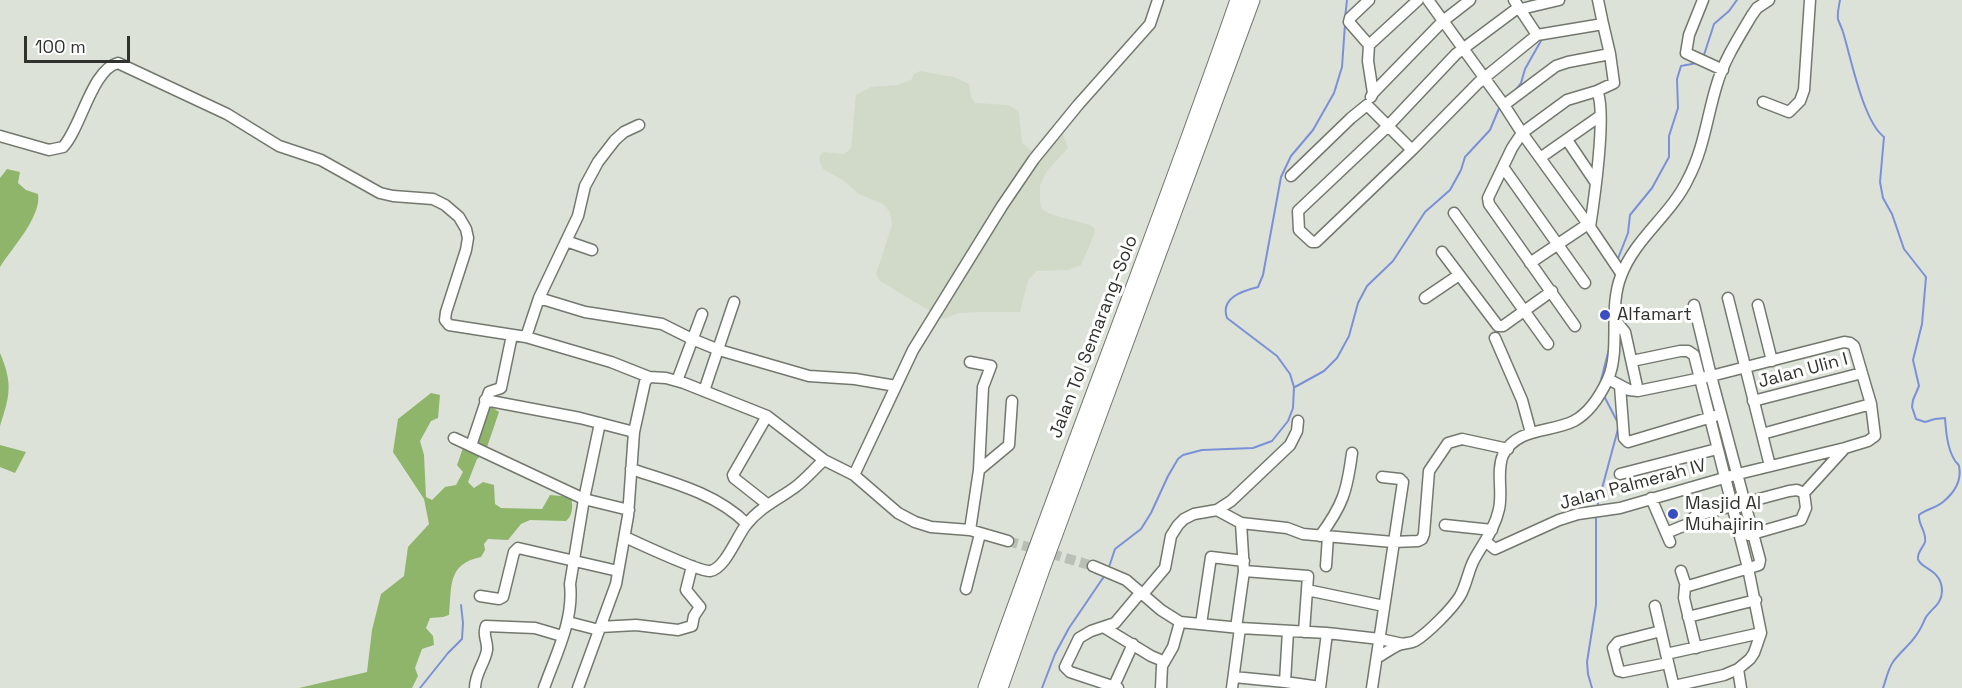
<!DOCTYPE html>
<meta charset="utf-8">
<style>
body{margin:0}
#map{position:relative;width:1962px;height:688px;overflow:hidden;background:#dce2d8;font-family:"Space Grotesk",sans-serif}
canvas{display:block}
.scale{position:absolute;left:24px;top:36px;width:106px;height:27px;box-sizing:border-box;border:3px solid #30322e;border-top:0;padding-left:8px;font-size:18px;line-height:21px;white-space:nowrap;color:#30322e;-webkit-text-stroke:4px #fff;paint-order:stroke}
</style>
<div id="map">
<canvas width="1962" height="688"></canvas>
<div class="scale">100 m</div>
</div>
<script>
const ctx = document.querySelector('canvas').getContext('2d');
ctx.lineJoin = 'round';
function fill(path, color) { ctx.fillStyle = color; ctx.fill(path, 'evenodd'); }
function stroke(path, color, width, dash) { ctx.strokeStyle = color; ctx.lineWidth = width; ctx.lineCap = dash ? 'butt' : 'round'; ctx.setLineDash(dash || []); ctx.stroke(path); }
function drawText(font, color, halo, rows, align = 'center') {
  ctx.font = font + ' "Space Grotesk",sans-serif'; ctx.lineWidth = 6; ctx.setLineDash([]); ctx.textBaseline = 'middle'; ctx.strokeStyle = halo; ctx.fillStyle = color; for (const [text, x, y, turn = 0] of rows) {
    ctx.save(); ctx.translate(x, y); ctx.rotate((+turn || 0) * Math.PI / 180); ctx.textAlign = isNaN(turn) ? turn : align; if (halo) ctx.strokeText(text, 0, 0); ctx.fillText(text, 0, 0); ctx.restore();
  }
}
fill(new Path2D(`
 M920 71 954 77 969 84 971 97 975 103 1008 105 1014 108 1019 113 1022 143 1032 151 1049 129 1063 133 1068 148 1046 172 1040 186V203L1042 209 1050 214 1090 225 1095 229 1094 235 1081 265 1068 270 1037 271 1028 281 1020 312H979L959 313 943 319 880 281 876 274 892 225 890 212 883 204 859 194 843 180 823 169 820 163 819 157 823 152 844 154 851 148 856 95 871 87 898 85 911 80 914 74Z`), '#d1dac9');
fill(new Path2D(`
 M7 169 20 172 18 183 26 190 38 194C42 216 12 248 0 267V178Z
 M0 353C13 384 10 395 0 426Z
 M431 393 440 395 438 418 431 421 420 441 424 455 426 497 432 500 445 487 456 485 463 472 457 465 463 448 488 404 499 412 485 453 477 459 468 482 474 488 483 482 494 485 495 504 501 508 542 509 550 495 571 497C573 505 573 516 566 521L530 520 521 524 508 540 488 539 484 544 485 550 481 557C447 564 452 586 449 615L443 617 430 618 426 628 433 636 434 645 422 649 415 668 418 676 412 688H299L367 672 372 630 381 594 404 576 408 547 429 524 424 499 393 452 398 419Z
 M0 445 26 452 15 473 0 467Z`), '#8fb56a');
stroke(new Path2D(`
 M1840 0C1839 6 1837 13 1838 19 1839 23 1842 28 1843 32 1851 58 1863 121 1884 137L1880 182 1883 198 1892 214 1904 249 1926 277 1922 324 1913 360 1919 386 1913 400 1912 407 1916 419 1925 422 1935 419 1945 418C1946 431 1947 447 1954 459 1955 462 1958 463 1959 466 1962 481 1954 493 1943 502 1936 508 1926 509 1919 515 1918 525 1927 532 1925 542 1923 548 1917 552 1918 559 1920 569 1942 569 1942 591 1942 604 1932 608 1926 617 1923 623 1921 629 1917 634 1911 644 1900 652 1893 662 1888 669 1886 680 1883 688
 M1345 18 1347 0
 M1703 58 1714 24 1729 11 1737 0
 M1514 92 1521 83 1525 69 1542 39
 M1617 261 1628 233 1630 215 1652 188 1669 157V136L1678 108 1677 79 1681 66 1697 63
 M1600 384 1609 349
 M1295 387 1324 371 1337 358 1349 336 1358 303 1367 286 1393 261 1425 212 1450 190 1461 170 1465 157 1490 130 1500 106
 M1603 394 1618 423
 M1597 507 1618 429
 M1108 570 1115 549 1141 529 1151 513 1168 476 1178 459 1183 455 1202 450 1253 448 1272 441 1288 421 1293 408 1294 387 1290 374 1277 356 1227 318C1220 298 1242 291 1258 287L1263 275 1281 177 1291 156 1313 130 1334 93 1342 67 1345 24
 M420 688 448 653 462 639 463 623 461 605
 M1042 688 1055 654 1069 628 1105 575
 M1592 688 1588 674 1587 662 1596 605V516`), '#7c90d8', 2);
stroke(new Path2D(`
 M1008 541 1093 566`), '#babfb6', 10, [10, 5]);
const minor = new Path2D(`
 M1428 0 1504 105 1522 133 1590 227 1621 273
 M1514 0 1537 35 1478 83 1412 150 1316 242H1312L1299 230 1298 211 1388 126 1456 54 1515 10 1521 9 1559 0
 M1703 0 1689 35 1686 53 1723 70
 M1537 35 1603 24 1598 0
 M1369 45 1349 22 1350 18 1369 0
 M1597 91 1614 83 1610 54
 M1373 93 1443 21 1470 0
 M1371 97 1373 93 1368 61 1369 45 1418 0
 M1763 102 1789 112 1800 101 1804 90 1810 0
 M1504 105 1556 66 1568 62 1610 54 1603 24
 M0 136 49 150 63 147C81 128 92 69 118 63L227 114 279 146 321 160 380 193 393 196 433 199 445 205 459 217 466 229 468 238 466 250 446 312 445 320 449 325 526 337 611 362 649 377
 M1567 140 1596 183
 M1540 158 1600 116
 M1503 167 1585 283
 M1291 176 1351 118 1367 105 1412 150
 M1454 213 1548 344
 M566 241 592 250
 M1442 252 1498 326H1503L1552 291
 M1530 263 1588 224
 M539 298 585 312 662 324 692 339 719 350 809 376 855 379 896 386
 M1425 298 1459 275
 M1728 298 1770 466
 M1694 305 1711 376 1760 560 1759 565 1685 587 1684 598 1696 648
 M1758 305 1772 361
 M1613 317 1625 332 1638 391
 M1575 326 1489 204 1488 198 1512 148 1522 133 1567 100 1597 91C1607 111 1594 201 1590 227
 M526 337 539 298 578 216 585 186 598 162 615 140 624 132 639 125
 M1495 338 1522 400 1531 433
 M1632 361 1680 351H1688L1694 355 1748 568 1761 633 1754 653 1750 659 1738 669 1724 675 1674 686
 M970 362 991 366 983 387 979 470 970 530
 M677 381 702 314
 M1620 386 1624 438 1628 442 1715 416
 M704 391 734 302
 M485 400 580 418 634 432
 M1753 401 1862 373
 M767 416 733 475 734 478 767 504
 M1762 434 1871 404
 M454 438 584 499 629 510
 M471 446 489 392 501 388 512 335
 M631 469C671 482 716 493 747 524
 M979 470 1009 445 1012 401
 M1620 474 1717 449
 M854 475 913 350 1002 206 1034 159 1078 105 1150 24 1158 0
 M1804 493 1845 448
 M1651 498 1670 542
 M1217 510 1241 523
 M1445 525 1492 530
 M1666 533 1688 524 1695 516 1789 491 1797 490 1804 493 1806 508 1801 520 1749 535
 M1320 536C1343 505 1347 491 1352 453
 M625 537C638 543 700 572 710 571 725 569 737 536 746 525 759 508 777 500 794 488 805 480 814 469 824 460
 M1485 541 1495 549 1559 520 1578 514 1620 508 1738 474 1845 448 1868 441 1875 436 1871 404 1854 346 1850 343 1844 342 1711 376 1638 391 1629 390 1608 379
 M1093 566 1126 580 1161 610 1180 622 1240 628 1327 633 1380 639 1403 644
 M1326 566 1328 536
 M1244 571 1308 576 1304 632
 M1681 571 1686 586
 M966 589 980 534
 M1307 590 1384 606
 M1143 594 1165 568 1171 536 1178 525 1184 519 1194 514 1217 510 1231 501 1290 445 1297 431 1298 421
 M480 596 499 599 503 597 514 552 518 548 618 571
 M1655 606 1674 688
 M1688 617 1756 600
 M568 622 599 630
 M1201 624 1211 557 1244 561
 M600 627 636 625 678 630 692 626 694 616 700 607 686 590 692 566
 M1105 628 1151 656 1163 661
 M1236 628 1244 571 1241 523 1287 528 1303 534 1393 542 1418 541 1422 539 1424 534 1429 471 1448 443 1462 439 1508 449
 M1288 631 1285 682 1320 687
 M1661 631 1618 642 1613 648 1619 671 1623 672 1668 663
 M1666 654 1761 633
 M1378 657C1386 653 1394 646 1402 644 1407 643 1411 643 1415 641 1428 633 1452 609 1460 596 1467 584 1468 570 1475 558 1484 542 1495 528 1499 509 1503 492 1496 471 1503 455 1517 427 1550 433 1574 421 1589 413 1601 394 1608 379 1621 349 1608 309 1621 276 1635 238 1671 215 1688 179 1704 149 1707 116 1717 84 1724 60 1739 37 1752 15L1757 8 1769 0
 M1738 669 1741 688
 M1234 677 1285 682
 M475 688C475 673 485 663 487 650 488 641 482 635 486 626L535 628 562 636
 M544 688C556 654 574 620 570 584L584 499 600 423
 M578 688 616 584 628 516 634 432 645 382 649 377 666 378 684 383 767 416 824 460 854 475 898 513 915 522 931 527 970 530 1008 541
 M1113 688 1133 644
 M1118 688 1070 672 1065 667 1079 638 1091 631 1115 623 1141 592
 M1161 688 1162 666 1173 647 1180 622
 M1232 688 1240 628
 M1320 688 1327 633
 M1372 688 1403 482 1400 479 1382 477`);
const highway = new Path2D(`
 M986 688C1067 458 1158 231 1238 0
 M1000 688 1042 569 1252 0`);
stroke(minor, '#73786f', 13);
stroke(highway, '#73786f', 17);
stroke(minor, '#fff', 10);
stroke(highway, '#fff', 15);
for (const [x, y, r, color] of [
 [1605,315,6,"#3b4ec1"],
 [1673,514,6,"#3b4ec1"]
]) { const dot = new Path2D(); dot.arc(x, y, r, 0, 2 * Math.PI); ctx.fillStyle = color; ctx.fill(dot); stroke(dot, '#fff', 2); }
drawText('18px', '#30322e', '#fff', [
 ["Alfamart",1617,315],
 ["Masjid Al",1685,504],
 ["Muhajirin",1685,525]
], 'left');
drawText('18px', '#30322e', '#fff', [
 ["Jalan Tol Semarang–Solo",1094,337,-69],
 ["Jalan Ulin I",1803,371,-15],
 ["Jalan Palmerah IV",1633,485,-15]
]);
</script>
